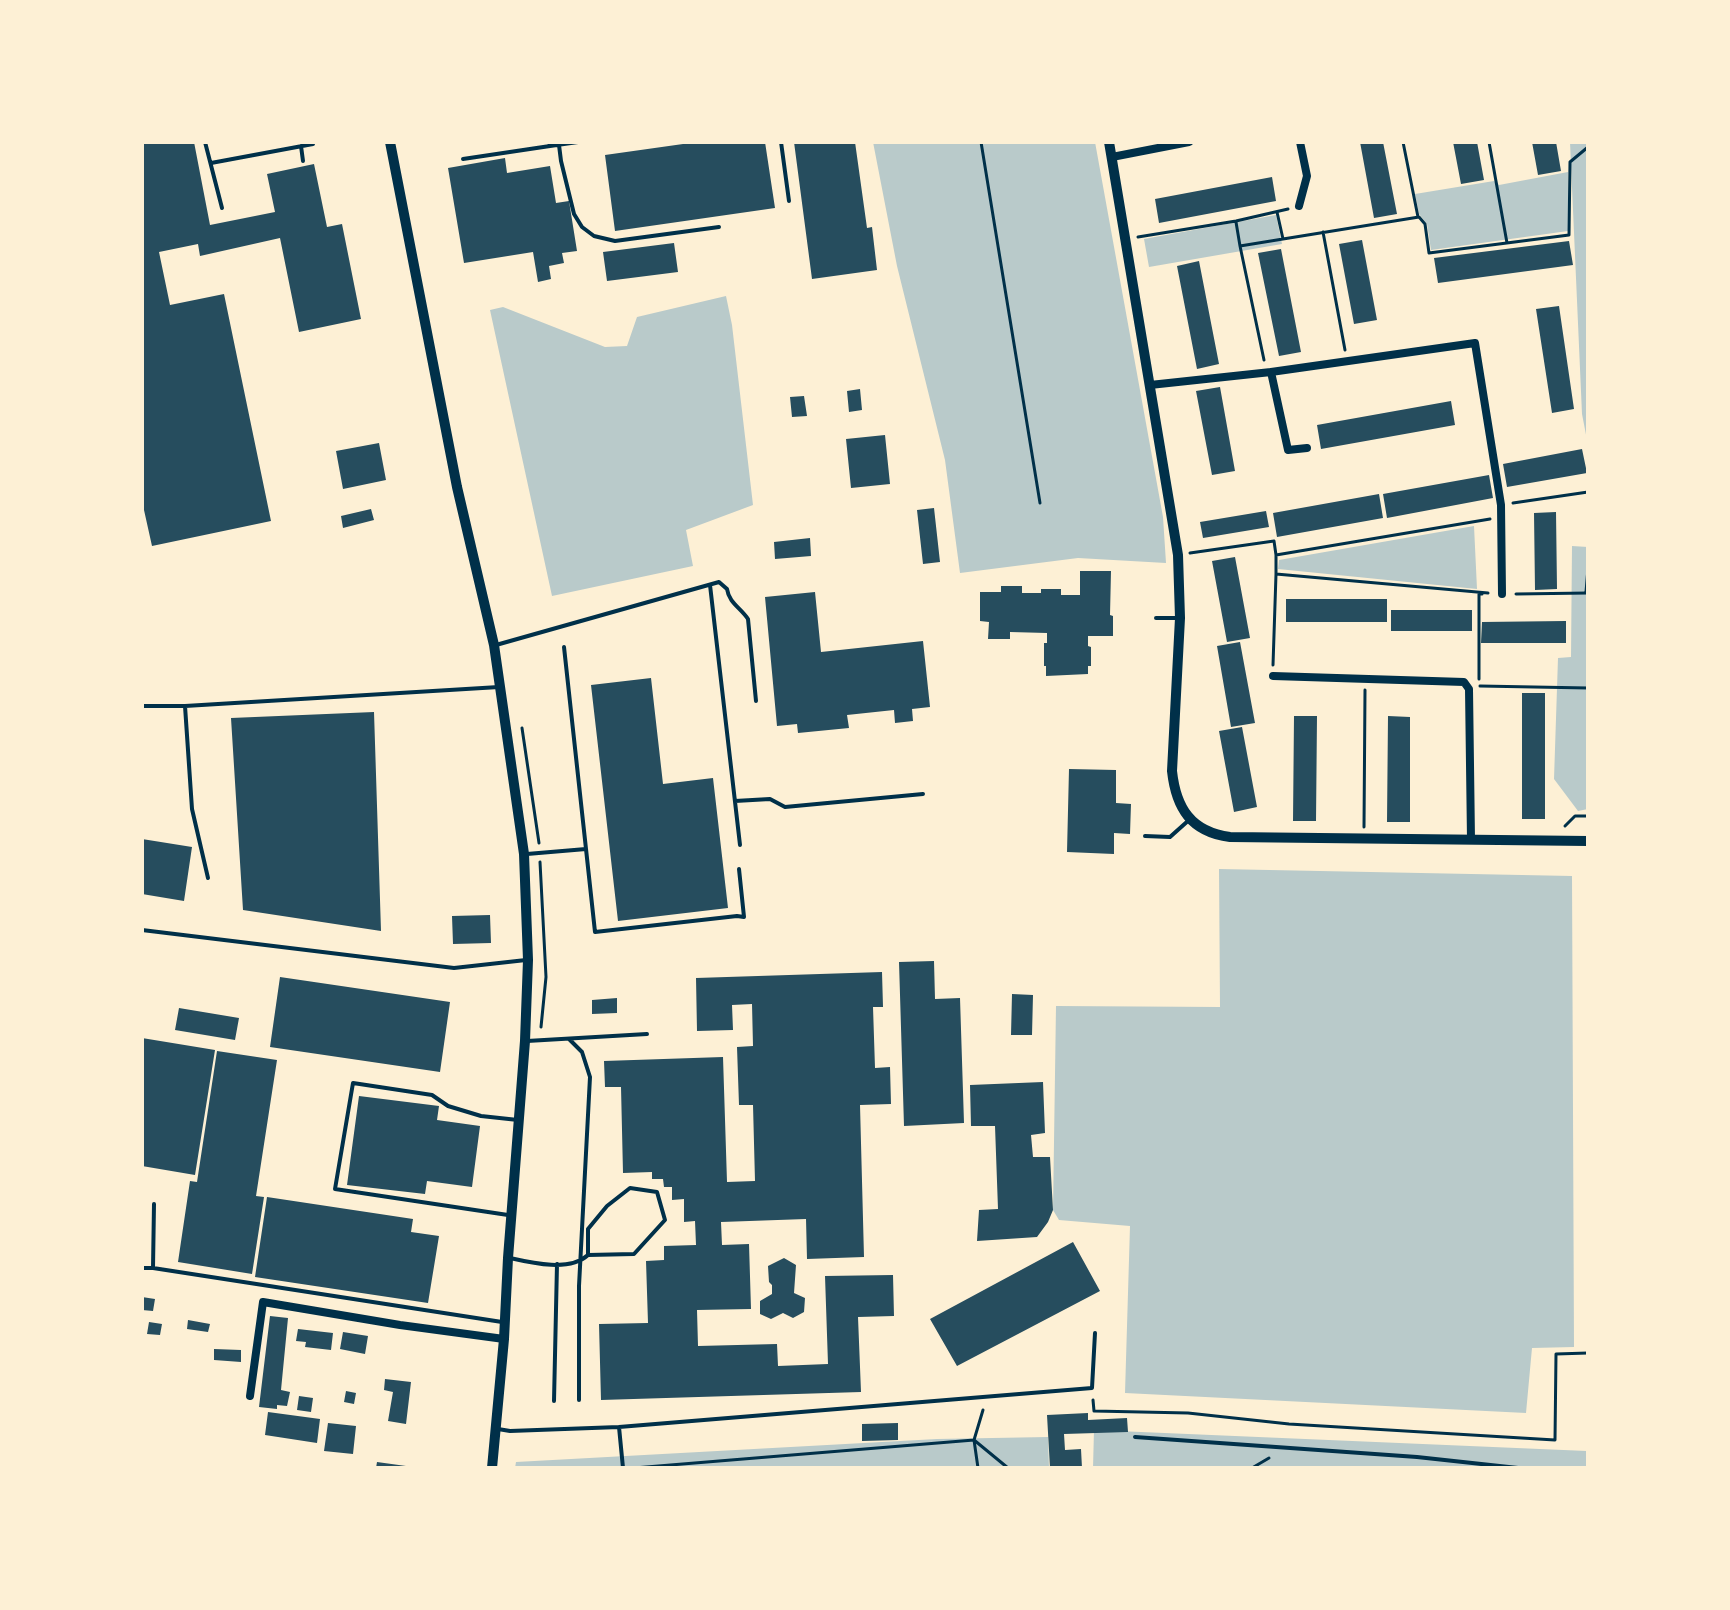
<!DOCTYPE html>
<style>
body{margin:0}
#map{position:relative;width:1730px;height:1610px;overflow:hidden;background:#fdf0d5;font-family:Manrope,sans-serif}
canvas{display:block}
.frame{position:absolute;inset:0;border:144px solid #fdf0d5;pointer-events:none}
</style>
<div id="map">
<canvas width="1730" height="1610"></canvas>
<div class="frame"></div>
</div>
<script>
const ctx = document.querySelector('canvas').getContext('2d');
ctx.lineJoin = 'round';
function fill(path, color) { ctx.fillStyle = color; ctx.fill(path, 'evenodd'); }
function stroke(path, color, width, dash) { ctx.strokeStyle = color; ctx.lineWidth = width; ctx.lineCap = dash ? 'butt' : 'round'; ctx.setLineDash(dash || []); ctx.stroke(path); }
fill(new Path2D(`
 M873 142H1095L1163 517 1166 563 1078 558 960 573 945 460 897 266Z
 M1570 142H1588V445L1582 414Z
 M1568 172V231L1431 250 1427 224 1419 214 1415 194 1494 181 1499 185Z
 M1276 215 1282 244 1149 267 1144 239Z
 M726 296 732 325 753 505 686 530 693 566 552 596 490 310 503 307 605 347 627 346 637 317Z
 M1474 526 1477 589 1278 569 1279 560Z
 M1572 546 1588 547V809L1578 811 1554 779 1558 658 1571 657Z
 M1219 869 1572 876 1574 1347 1532 1348 1526 1413 1125 1393 1130 1226 1059 1220 1053 1210 1056 1006 1220 1007Z
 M1094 1430 1587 1451 1588 1468H1093Z
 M1048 1437 1049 1468H515L516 1462 937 1439Z`), '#b9caca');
fill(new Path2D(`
 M142 142H194L210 225 275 212 267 174 314 164 327 227 342 224 361 319 299 332 280 238 200 256 198 244 159 252 170 305 224 294 271 521 152 546 142 501Z
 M683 142H765L775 208 615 231 605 155 683 144Z
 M794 142H855L867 228 872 227 877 270 812 279Z
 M1360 142H1383L1397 214 1374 218Z
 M1453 142H1477L1484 180 1461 184Z
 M1532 142H1556L1561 171 1538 175Z
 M505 158 507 173 550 166 556 203 569 201 577 251 562 253 564 263 549 266 551 279 538 282 533 252 464 263 448 168Z
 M1272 177 1276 201 1159 223 1155 199Z
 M1362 240 1377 320 1354 324 1339 244Z
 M1569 241 1573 265 1438 283 1434 258Z
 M674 243 678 272 607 281 603 252Z
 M1281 249 1301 352 1279 356 1258 253Z
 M1199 261 1219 364 1197 369 1177 266Z
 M1559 306 1574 409 1552 413 1536 309Z
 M1220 387 1235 471 1212 475 1196 391Z
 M860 389 862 410 849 412 847 391Z
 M804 396 807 416 792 417 790 397Z
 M1451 401 1455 425 1321 449 1317 425Z
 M885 435 890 484 851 488 846 439Z
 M379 443 386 480 343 489 336 451Z
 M1582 449 1587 473 1507 487 1503 464Z
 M1489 475 1493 498 1387 518 1383 494Z
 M1379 494 1383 518 1277 537 1273 513Z
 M934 508 940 562 923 564 917 510Z
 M371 509 374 520 343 528 341 516Z
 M1266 511 1269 527 1203 538 1200 522Z
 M1556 512 1557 589 1535 590 1534 513Z
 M810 538 811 556 775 559 774 542Z
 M1235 557 1250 638 1227 642 1212 561Z
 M1080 571H1111L1110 615 1113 616V636H1088V646L1091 647V666H1088V674L1046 676V666H1044V643H1047V633L1010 632V639H988L989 622 980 621V592H1001V586H1022V593H1041V589H1061V595H1080Z
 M815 592 821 652 923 641 930 707 912 709 913 721 895 723 894 710 847 715 849 728 798 733 797 724 777 726 765 597Z
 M1286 599H1387V622H1286Z
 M1391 610H1472V631H1391Z
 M1566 621V643H1481L1482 622Z
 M1240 642 1255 723 1231 727 1217 646Z
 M651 678 663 784 713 778 728 908 618 921 591 685Z
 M1522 693H1545V819H1522Z
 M374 712 381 931 243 910 231 718Z
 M1294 716H1317L1316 821H1293Z
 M1388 716 1410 717V822H1387Z
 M1242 727 1257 807 1234 812 1219 731Z
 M1069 769 1116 770V803L1131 804 1130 834 1114 833V854L1067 852Z
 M142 839 192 847 184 901 142 894Z
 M490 915 491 943 453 944 452 916Z
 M934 961 935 999 960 998 964 1123 904 1126 899 962Z
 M882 972 883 1007H873L875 1068 890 1067 891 1104 860 1105 864 1257 807 1259 806 1219 721 1222 722 1245 749 1244 751 1309 697 1310 698 1346 777 1344 778 1366 828 1364 825 1276 893 1275 894 1316 858 1317 861 1392 601 1400 599 1324 648 1323 646 1261 664 1260V1246L696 1245 695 1221 684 1222V1199L672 1200V1187H664L663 1179H652V1172L623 1173 621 1087H605L604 1061 723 1057 727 1182 755 1181 753 1105H739L737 1047 753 1046 752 1004 732 1005 733 1030 697 1031 696 978Z
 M280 977 450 1002 440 1072 270 1047Z
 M1012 994 1033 995 1032 1035H1011Z
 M617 998V1013L592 1014V1000Z
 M179 1008 239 1018 235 1040 175 1030Z
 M142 1038 215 1050 195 1175 142 1166Z
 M217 1051 277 1060 256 1196 264 1197 252 1274 178 1262 190 1181 197 1182Z
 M1043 1082 1045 1133 1031 1135 1033 1157H1050L1053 1210 1048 1222 1037 1237 977 1241 979 1210 998 1209 995 1126H971L970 1085Z
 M359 1096 439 1106 437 1120 480 1126 472 1187 427 1181 425 1194 347 1185Z
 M267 1197 413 1219 411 1232 439 1236 428 1303 255 1277Z
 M1073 1242 1100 1291 957 1366 930 1319Z
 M784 1258 796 1265 794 1293 805 1298 804 1312 793 1318 783 1313 771 1319 760 1314V1301L772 1294V1285L769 1282 768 1266Z
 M142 1297 155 1299 153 1311 142 1310Z
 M270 1316 288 1318 281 1390 290 1392 287 1406 277 1405V1409L259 1407Z
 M188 1320 210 1324 208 1332 187 1329Z
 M149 1322 162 1324 160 1335 147 1334Z
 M298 1329 333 1333 331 1350 305 1347 306 1342 296 1341Z
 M343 1332 368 1336 365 1354 340 1349Z
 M214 1349 241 1350V1362L214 1360Z
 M385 1379 411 1382 406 1424 388 1421 393 1392 384 1390Z
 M346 1391 356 1393 354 1404 344 1402Z
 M299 1396 313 1398 311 1412 297 1410Z
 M268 1412 320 1419 317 1443 265 1435Z
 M1088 1413V1420L1127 1418 1128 1432 1064 1434 1065 1450 1081 1449 1082 1468H1050L1047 1415Z
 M328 1423 356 1426 353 1454 324 1451Z
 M898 1423V1440L862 1441V1424Z
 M377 1462 406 1466V1468H376Z`), '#264d5e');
stroke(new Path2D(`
 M981 142 1040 503
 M1403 142 1418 217
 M1489 142 1507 243
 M1277 212 1283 239 1419 217 1425 224 1429 253 1569 235 1570 162 1588 147
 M1236 222 1240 246 1283 239
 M1323 232 1345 350
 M1138 237 1236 221 1288 209
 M1240 246 1264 360
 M1513 503 1588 492
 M1190 553 1274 541 1276 555 1490 519
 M1276 555V574L1488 593
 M1586 592 1588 568
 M1516 594 1588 593
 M1273 665 1276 574
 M1479 679V594H1482
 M1480 686 1588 688
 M522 728 539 843
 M1565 826 1575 816H1588
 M1364 827 1365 690
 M540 862 546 977 541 1027
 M1093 1400 1094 1411 1188 1413 1289 1424 1555 1440 1556 1354 1588 1353
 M634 1468 974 1440 1008 1468
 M978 1468 974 1440 983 1410
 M1252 1468 1269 1458`), '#003049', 3);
stroke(new Path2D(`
 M205 142 222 208
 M549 142 550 146 578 142
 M781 142 789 201
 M559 145 561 161 574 214 582 227 594 236 615 241 719 227
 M301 146 303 161
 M463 159 550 146
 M211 163 313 144
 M710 585 740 845
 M1156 618H1177
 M496 645 719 582 727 589C729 603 741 608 748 619L756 701
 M142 706H185L499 687
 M185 706 192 809 208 878
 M735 801 770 799 785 807 923 794
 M1145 836 1170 837 1189 820
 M586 849 595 932 737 916 744 917 739 869
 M527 854 586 849 564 647
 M142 930 454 968 526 960
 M569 1039 582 1052 590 1077 579 1286V1400
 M527 1041 647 1034
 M154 1204 153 1268 502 1322
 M508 1215 335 1189 353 1083 432 1095 448 1106 481 1116 518 1120
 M510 1258C532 1263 570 1272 588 1255V1229L607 1206 630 1188 657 1192 665 1220 634 1254 588 1255
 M142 1268H153
 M554 1401 557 1264
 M619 1427 623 1468
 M498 1429 510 1431 619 1427 1092 1388 1095 1333
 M1135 1437 1417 1457 1518 1468`), '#003049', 4);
stroke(new Path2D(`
 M1112 157 1189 142
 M1299 206 1307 176 1300 142
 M1271 372 1288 450 1307 448
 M1150 385 1271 372 1475 343 1501 505 1502 594
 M1273 676 1464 682 1469 689 1471 840
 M250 1396 263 1302 400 1325 504 1339`), '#003049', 8);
stroke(new Path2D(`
 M390 142 457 487 494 645 524 854 528 960 525 1041 508 1258 504 1339 492 1468
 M1109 142 1178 555 1180 618 1172 771C1176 808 1191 832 1230 837L1588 841`), '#003049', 10);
</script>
